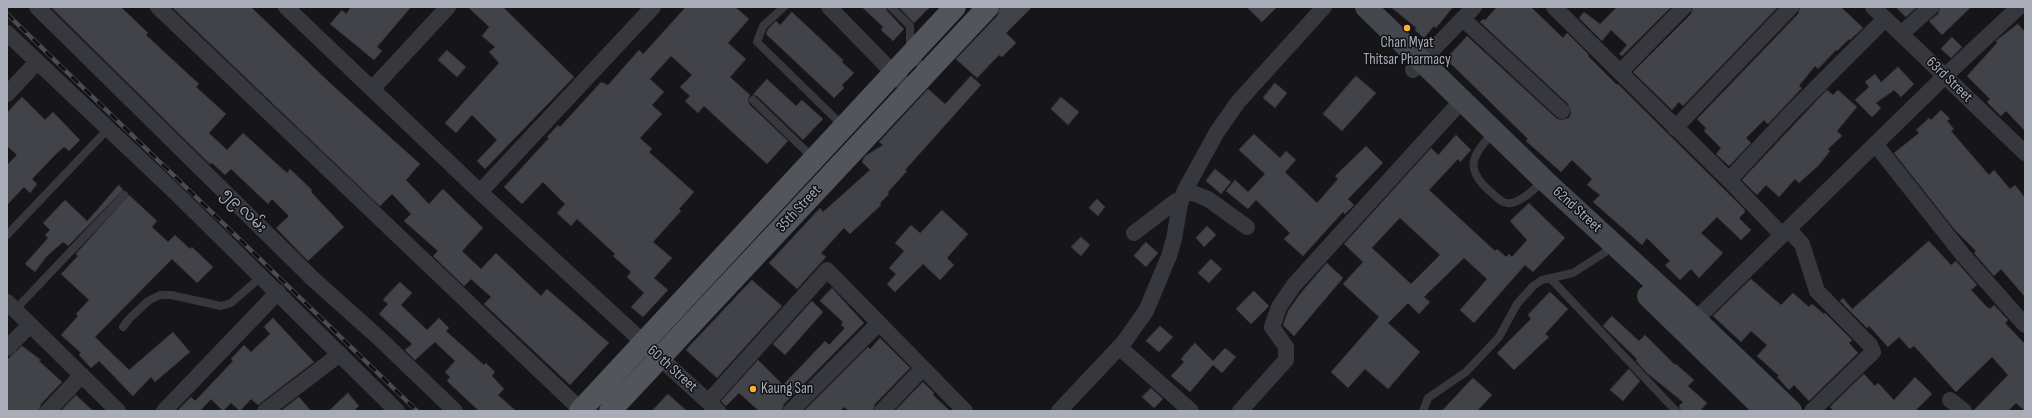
<!DOCTYPE html>
<meta charset="utf-8">
<style>
body{margin:0}
#map{position:relative;width:2032px;height:418px;overflow:hidden;background:#161619;font-family:"Sofia Sans Condensed",sans-serif}
canvas{display:block}
.frame{position:absolute;inset:0;border:8px solid #a8adb9;pointer-events:none}
</style>
<div id="map">
<canvas width="2032" height="418"></canvas>
<div class="frame"></div>
</div>
<script>
const ctx = document.querySelector('canvas').getContext('2d');
ctx.lineJoin = 'round';
function fill(path, color) { ctx.fillStyle = color; ctx.fill(path, 'evenodd'); }
function stroke(path, color, width, dash) { ctx.strokeStyle = color; ctx.lineWidth = width; ctx.lineCap = dash ? 'butt' : 'round'; ctx.setLineDash(dash || []); ctx.stroke(path); }
function drawText(font, color, halo, rows, align = 'center') {
  ctx.font = font + ' "Sofia Sans Condensed","Noto Sans Myanmar",sans-serif'; ctx.lineWidth = 3; ctx.setLineDash([]); ctx.textBaseline = 'middle'; ctx.strokeStyle = halo; ctx.fillStyle = color; for (const [text, x, y, turn = 0] of rows) {
    ctx.save(); ctx.translate(x, y); ctx.rotate((+turn || 0) * Math.PI / 180); ctx.textAlign = isNaN(turn) ? turn : align; if (halo) ctx.strokeText(text, 0, 0); ctx.fillText(text, 0, 0); ctx.restore();
  }
}
const building = new Path2D(`
 M51 7H121L148 33 146 35 199 84 196 87 226 114 209 133 227 150 243 133 287 173 290 169 312 190 311 192 344 227 308 261 276 228 289 216 272 199 268 204 231 169 225 175 212 163 210 164Z
 M172 7H251L331 84 420 164 406 180 429 204 443 189 483 228 462 251 481 269 496 253 541 296 547 289 609 343 570 385 484 304 491 297 471 279 464 286 433 256 438 251 404 221 411 214 392 194 380 206Z
 M351 7H411L377 47 382 51 374 60 330 24 342 10 346 14Z
 M468 7H503L574 77 485 169 477 161 497 140 472 115 456 133 445 123 499 63 489 52 495 47 482 36 489 27Z
 M686 7H735L749 19 728 43 746 59 730 77 750 95 748 99 749 104 788 141 767 164 704 106 698 113 685 101 690 96 680 87 692 75 671 56 650 79 664 92 652 105 662 114 640 138 652 149 649 152 694 192 679 209 681 211 653 242 672 258 654 278 668 290 643 317 631 307 644 293 627 277 631 272 613 256 615 254 577 219 571 226 557 213 565 204 543 182 522 204 504 187 549 138 547 137 558 125 560 127 601 82 608 85 639 50 643 54Z
 M862 7H886L887 11 904 29 893 41 881 30 883 27Z
 M899 7H930L914 23Z
 M1000 7H1032L1006 33 1016 43 1002 57 999 55 977 78 956 59 997 16Z
 M1247 7H1277L1262 22Z
 M1391 7H1453L1436 28 1434 26 1424 38 1415 30 1416 28Z
 M1497 7H1531L1563 38 1567 33 1589 55 1588 56 1617 85 1618 84 1744 209 1745 212 1739 218 1751 230 1741 240 1717 217 1701 233 1723 253 1699 278 1691 269 1680 280 1665 265 1670 261 1647 238 1642 245 1593 202 1600 195 1587 185 1592 179 1572 160 1561 172 1526 141 1528 139 1446 59 1467 36 1556 118 1560 120 1569 118 1571 113 1568 104 1480 22 1483 19 1485 20Z
 M1617 7H1671L1622 56 1619 54 1627 45 1611 30 1602 41 1579 18 1584 12 1600 24Z
 M1693 7H1778L1683 106 1679 102 1672 110 1633 72 1691 14Z
 M1800 7H1841L1863 28 1850 40 1849 39 1837 51 1836 50 1818 69 1815 66 1799 86 1802 88 1768 124 1764 120 1746 138 1751 143 1729 166 1716 154 1721 148 1704 131 1706 128 1697 119 1798 14Z
 M1896 7H1917L1906 17Z
 M1940 7H1971L1942 35 1929 21 1938 14Z
 M792 12 843 60 842 62 854 73 842 85 844 88 834 98 766 34 768 29 776 21 780 25Z
 M2018 24 2025 32V131L2006 111 2001 116 1987 102 1990 99 1967 76 1997 43 1996 41Z
 M1952 37 1962 47 1951 58 1941 49Z
 M447 50 466 67 457 77 438 60Z
 M1898 67 1914 84 1901 97 1894 90 1876 103 1881 108 1872 117 1855 100 1869 87 1865 82 1875 74 1881 82Z
 M971 76 981 85 905 170 907 171 888 192 889 194 880 203 881 205 850 234 844 228 821 253 826 257 797 289 769 263 820 208 823 212 870 170 862 162 865 156 883 145 879 142 928 89 945 104Z
 M1356 76 1376 93 1342 131 1323 114Z
 M767 79 796 106 802 100 823 119 803 140 757 96 753 95Z
 M1275 83 1287 93 1275 108 1263 98Z
 M1827 90 1833 95 1838 90 1857 107 1837 131 1842 136 1828 149 1830 151 1819 165 1799 183 1795 179 1779 197 1766 185 1757 195 1742 180Z
 M22 97 45 120 53 112 80 140 69 151 64 147 57 153 32 179 37 184 30 193 24 187 7 205V165L17 155 7 146V113Z
 M1061 97 1079 112 1068 125 1051 109Z
 M1941 110 1950 119 1947 121 1954 129 1951 131 1989 175 1994 170 2010 189 2015 185 2025 198V297L2001 269 1994 276 1974 253 1976 251 1955 230 1894 153 1919 133 1916 130 1929 118 1931 120Z
 M1254 134 1280 158 1286 151 1296 160 1285 172 1317 203 1338 179 1335 176 1366 146 1383 163 1348 199 1354 205 1345 214 1343 212 1303 256 1284 239 1290 233 1256 200 1248 209 1226 191 1235 180 1248 192 1265 174 1239 150Z
 M1456 135 1471 150 1460 162 1458 159 1429 190 1495 251 1497 249 1506 257 1509 254 1512 257 1527 240 1510 221 1529 203 1565 238 1533 272 1525 265 1474 323 1460 310 1487 279 1464 258 1424 297 1430 302 1419 314 1408 303 1388 323 1420 352 1388 389 1365 369 1348 388 1331 372 1379 317 1343 284 1363 262 1344 244 1431 148 1438 155ZM1400 218 1440 255 1411 284 1372 248Z
 M1215 169 1231 182 1221 194 1206 181Z
 M119 185 123 190 68 246 63 242 46 257 35 272 25 264 48 238 45 235 50 230 43 223 65 200 87 221Z
 M129 195 157 221 152 227 168 242 175 235 190 249 192 247 213 267 197 283 172 259 95 337 129 370 173 332 190 352 155 382 151 377 133 396 99 361 91 368 79 355 81 353 61 335 78 316 76 314 89 300 61 274 78 256 76 254Z
 M1097 199 1105 207 1098 216 1089 208Z
 M942 210 968 234 947 258 954 265 940 280 923 264 895 292 887 284 896 274 889 268 904 251 895 243 911 225 920 233Z
 M1207 226 1216 235 1204 247 1196 238Z
 M1081 237 1090 245 1081 256 1071 247Z
 M1929 241 1951 265 1956 261 1977 285 1971 290 1987 307 1990 309 1994 305 2008 320 2005 323 2025 344V411L2016 403 2008 411H1973L2008 375 1992 357 1956 392 1914 346 1910 349 1899 337 1888 347 1869 326 1867 328 1840 301 1843 298 1852 309Z
 M1146 242 1158 253 1146 267 1134 256Z
 M1211 259 1222 269 1209 283 1198 273Z
 M1327 263 1343 278 1294 336 1283 325 1288 311 1300 294Z
 M1751 279 1781 305 1793 293 1809 307 1812 304 1824 314 1825 313 1852 340 1849 343 1858 353 1809 401 1794 385 1789 390 1777 377 1779 376 1757 356 1767 345 1751 331 1741 342 1713 316Z
 M752 280 782 306 717 378 686 350Z
 M400 282 412 293 401 305 427 330 439 318 449 328 446 331 484 365 486 363 495 372 492 376 504 389 498 395 516 411H479L447 381 450 377 445 372 455 361 435 342 415 360 405 350 412 344 379 314 388 304 383 300Z
 M832 288 864 323 784 404 782 411H759L739 393 726 406 721 401 758 360 783 385 825 341 829 345 845 328 841 325 843 322 820 301Z
 M1254 291 1269 306 1251 324 1236 309Z
 M1550 292 1568 309 1545 334 1549 337 1514 370 1497 353 1531 319 1528 315Z
 M812 301 823 312 785 355 773 344Z
 M1612 316 1639 341 1645 335 1675 365 1676 364 1694 380 1688 386 1707 403 1700 411H1681L1679 406 1683 402 1647 373 1636 361 1637 359 1603 326Z
 M273 318 314 362 258 405 251 399 240 411 231 403 223 411 211 399 200 411H177L191 397 195 401 233 361 231 359 244 345 251 352 270 334 264 327Z
 M1160 326 1173 337 1159 352 1146 341Z
 M880 338 910 368 875 404 873 411H849L844 407 840 411H804L868 347 870 349Z
 M1195 343 1213 361 1225 348 1236 357 1222 373 1213 365 1190 392 1171 376 1184 362 1181 359Z
 M22 346 41 360 39 361 62 382 41 404 39 411H7V360Z
 M1629 369 1640 381 1623 401 1610 390Z
 M1864 374 1875 386 1878 383 1894 400 1915 377 1932 394 1915 411H1834L1830 407Z
 M1473 378 1492 395 1477 411H1442Z
 M923 382 934 393 933 395 950 411H895Z
 M1151 388 1163 399 1154 408 1142 397Z
 M348 393 359 406 354 411H329Z
 M668 394 687 411H652Z
 M76 395 93 411H61Z
 M299 397 311 411H281Z`);
fill(building, '#424349');
stroke(building, '#303035', 1);
stroke(new Path2D(`
 M784 7 763 26 757 42 843 126
 M891 7 910 26V55L927 71
 M753 100 813 158
 M1494 132C1470 157 1464 170 1493 194 1497 198 1504 205 1511 203 1523 201 1534 189 1543 181
 M7 235 108 129
 M1550 278 1676 411
 M15 310 124 195
 M123 327 129 319 148 301 160 295H171L221 306 231 303 262 276
 M1423 411 1428 398 1466 372 1499 337 1517 304 1533 286 1542 280 1573 273 1604 253 1612 244`), '#37383e', 8);
stroke(new Path2D(`
 M37 7 312 278 379 338 455 411
 M158 7 581 410
 M286 7 480 192 718 411
 M829 7 910 90
 M1554 7 1729 180 1782 235
 M1873 7 2025 153
 M1463 19 1562 111
 M7 33 177 194 397 411
 M1901 34 1931 7
 M1413 70 1474 7
 M1620 72 1684 7
 M372 89 448 7
 M7 94 37 62
 M1675 128 1791 7
 M1876 145 1963 255 2025 325
 M1729 180 1793 111 1885 19
 M1185 190 1208 199 1247 227
 M480 192 653 7
 M1788 229 1802 244 1817 291 1870 345 1873 352 1812 411
 M1134 233 1176 201
 M7 302 118 411
 M1688 327 1945 76 2019 7
 M1119 347 1191 411
 M7 348 30 325
 M1950 400 1964 411
 M708 402 827 270 965 411
 M48 411 82 375
 M164 411 278 292
 M265 411 340 354
 M791 411 878 324
 M882 411 922 369
 M1059 411 1124 342 1146 311 1169 256 1174 239 1180 204 1185 190 1217 132 1238 102 1324 7
 M1240 411 1286 360V347L1272 327 1279 307 1294 285 1454 109`), '#37383e', 16);
stroke(new Path2D(`
 M1366 7 1544 180 1696 320 1791 411
 M1648 296 1766 411`), '#45474e', 22);
stroke(new Path2D(`
 M580 411 955 7
 M610 411 988 7`), '#53555d', 22);
const rail = new Path2D(`
 M7 14 417 411`);
stroke(rail, '#4a4c53', 4.5);
stroke(rail, '#111114', 3, [9]);
for (const [x, y, r, color] of [
 [1407,28,4,"#fcb12b"],
 [753,389,4,"#fcb12b"]
]) { const dot = new Path2D(); dot.arc(x, y, r, 0, 2 * Math.PI); ctx.fillStyle = color; ctx.fill(dot); stroke(dot, '#111114', 1.5); }
drawText('15px', '#a8adb9', '#111114', [
 ["Chan Myat",1407,43],
 ["Thitsar Pharmacy",1407,60],
 ["Kaung San",761,389,"left"]
]);
drawText('15px', '#a8adb9', '#111114', [
 ["63rd Street",1949,80,44],
 ["35th Street",799,209,-47],
 ["62nd Street",1577,210,42],
 ["၅၉ လမ်း",244,211,45],
 ["60 th Street",672,369,42]
]);
</script>
